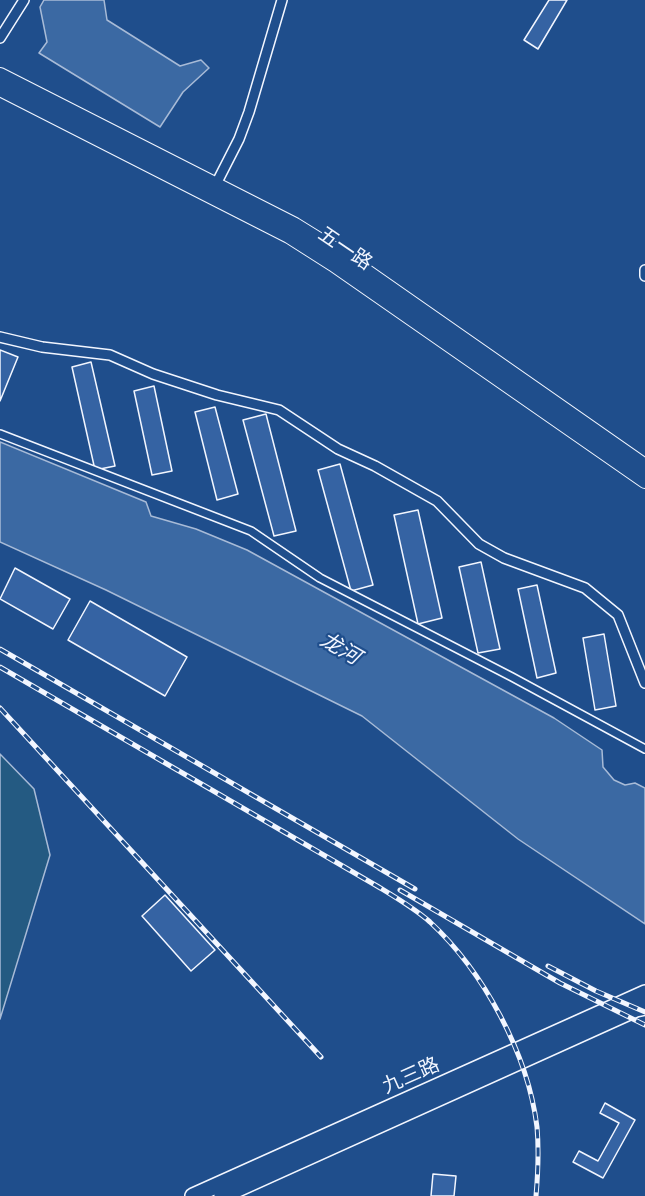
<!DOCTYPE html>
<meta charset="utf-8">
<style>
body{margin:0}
canvas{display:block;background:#1f4e8c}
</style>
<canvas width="645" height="1196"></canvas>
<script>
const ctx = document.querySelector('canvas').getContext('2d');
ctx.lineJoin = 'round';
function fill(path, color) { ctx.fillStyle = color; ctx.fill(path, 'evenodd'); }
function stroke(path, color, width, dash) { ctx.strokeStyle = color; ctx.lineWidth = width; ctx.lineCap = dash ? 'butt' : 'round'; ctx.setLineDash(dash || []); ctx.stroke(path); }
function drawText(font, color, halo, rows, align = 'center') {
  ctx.font = font + ' "IBM Plex Sans","Noto Sans SC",sans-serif'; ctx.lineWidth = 4.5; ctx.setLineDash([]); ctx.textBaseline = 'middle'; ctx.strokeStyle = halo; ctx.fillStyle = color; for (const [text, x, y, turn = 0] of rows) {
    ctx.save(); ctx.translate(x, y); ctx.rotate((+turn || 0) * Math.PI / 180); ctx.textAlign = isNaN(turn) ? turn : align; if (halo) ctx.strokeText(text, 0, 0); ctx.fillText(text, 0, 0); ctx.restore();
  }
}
const green = new Path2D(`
 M0 754 34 789 50 855 0 1019Z`);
fill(green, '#245a82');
stroke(green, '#a8bbd7', 1.5);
const water = new Path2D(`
 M44 0H104L107 20 180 66 201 60 209 68 183 92 160 127 39 53 47 42 40 7Z
 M0 442 146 502 151 516 196 529 247 550 554 718 602 750 603 767 614 780 625 785 635 783 645 788V924L518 839 362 716 106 590 0 542Z`);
fill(water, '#3b69a3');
stroke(water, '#a8bbd7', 1.5);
const building = new Path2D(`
 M549 0H567L538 49 524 40Z
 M0 350 18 357 0 401Z
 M91 362 115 466 95 470 72 367Z
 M154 386 172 471 152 475 134 391Z
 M215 407 238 494 217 500 195 412Z
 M266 414 296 531 274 536 243 420Z
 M340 464 373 585 351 591 318 470Z
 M418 510 442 618 418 624 394 515Z
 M481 562 500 649 478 653 459 567Z
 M15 568 70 599 53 629 0 599Z
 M537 585 556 673 537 678 518 589Z
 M90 601 187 657 165 696 68 640Z
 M604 634 616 706 595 710 583 638Z
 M165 895 215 950 191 971 142 916Z
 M605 1103 635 1120 603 1178 573 1162 579 1151 598 1161 619 1123 600 1113Z
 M433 1174 456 1176 454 1196H431Z`);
fill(building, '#3563a3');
stroke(building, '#f2f6ff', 1.5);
const pedestrian = new Path2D(`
 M0 434 251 531 320 578 512 677 645 749`);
const minor = new Path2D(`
 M0 38 24 0
 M213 190 239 139 249 112 282 0
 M645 270V276
 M0 337 42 347 110 355 153 374 217 395 279 410 338 449 375 466 437 501 479 544 504 558 585 588 618 615 645 683`);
const secondary = new Path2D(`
 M0 75 295 225 337 251 645 466
 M0 89 289 236 333 264 645 481`);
const trunk = new Path2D(`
 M193 1196 645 993
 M222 1196 636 1009 645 1007`);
stroke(pedestrian, '#f2f6ff', 10);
stroke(minor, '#f2f6ff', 12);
stroke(secondary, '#f2f6ff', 16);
stroke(trunk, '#f2f6ff', 18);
stroke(pedestrian, '#1f4e8c', 7);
stroke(minor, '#1f4e8c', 9);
stroke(secondary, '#1f4e8c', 14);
stroke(trunk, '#1f4e8c', 15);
const rail = new Path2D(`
 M0 649 415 889
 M0 667 377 886C395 897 414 908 430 922 484 972 528 1054 537 1127 539 1150 538 1173 536 1196
 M0 708 321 1057
 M400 890 560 983 645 1025
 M548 966 596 991 645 1012`);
stroke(rail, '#f2f6ff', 5);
stroke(rail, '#1f4e8c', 3, [9]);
drawText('20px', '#f2f6ff', '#1f4e8c', [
 ["五一路",345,249,34],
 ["九三路",411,1076,-24]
]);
drawText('italic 21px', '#f2f6ff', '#1f4e8c', [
 ["龙河",340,649,30]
]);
</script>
